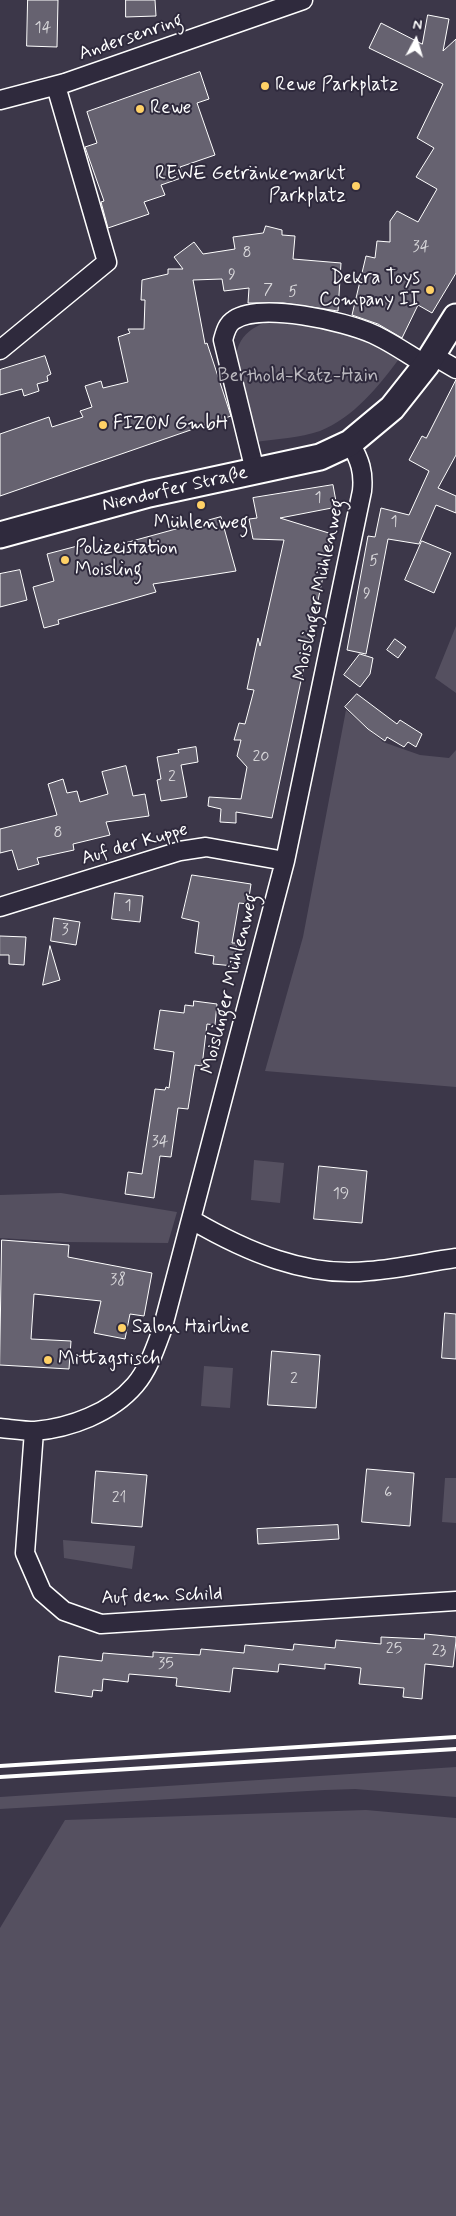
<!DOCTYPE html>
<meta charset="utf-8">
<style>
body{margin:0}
#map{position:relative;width:456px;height:2216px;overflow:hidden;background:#3c3749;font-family:Mynerve,sans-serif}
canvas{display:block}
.north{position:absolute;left:391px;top:15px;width:50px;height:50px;-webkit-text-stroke:4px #2f2a3d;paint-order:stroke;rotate:6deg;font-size:14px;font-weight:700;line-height:20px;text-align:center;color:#fff}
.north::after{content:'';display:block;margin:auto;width:18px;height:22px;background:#fff;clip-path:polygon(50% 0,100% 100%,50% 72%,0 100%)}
</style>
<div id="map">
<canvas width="456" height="2216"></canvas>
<div class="north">N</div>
</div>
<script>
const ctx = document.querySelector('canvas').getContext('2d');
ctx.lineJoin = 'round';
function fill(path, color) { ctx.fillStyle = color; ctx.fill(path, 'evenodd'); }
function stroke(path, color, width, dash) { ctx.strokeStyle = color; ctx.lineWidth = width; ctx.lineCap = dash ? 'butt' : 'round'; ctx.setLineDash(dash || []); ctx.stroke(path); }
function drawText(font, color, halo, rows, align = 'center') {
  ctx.font = font + ' Mynerve,sans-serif'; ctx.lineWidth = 4; ctx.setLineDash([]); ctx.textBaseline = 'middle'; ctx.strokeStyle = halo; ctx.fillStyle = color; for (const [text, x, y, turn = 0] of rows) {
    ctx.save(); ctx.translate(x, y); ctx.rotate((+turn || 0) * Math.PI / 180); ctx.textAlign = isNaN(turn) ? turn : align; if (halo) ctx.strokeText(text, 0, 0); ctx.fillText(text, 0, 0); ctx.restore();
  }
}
fill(new Path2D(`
 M306 320 372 340 399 359C379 386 353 418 320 431 300 438 276 439 255 442 243 400 210 337 271 321 282 319 295 320 306 320Z
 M456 626V693L435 678Z
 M346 710 383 742 420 755 449 758 456 750V1087L265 1071 303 937Z
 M254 1160 284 1163 280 1203 251 1200Z
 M61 1193 177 1212 168 1243 65 1242 0 1238V1195Z
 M204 1366 233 1368 230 1408 201 1406Z
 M445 1478H456V1523L442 1522Z
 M63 1540 135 1546 132 1569 64 1558Z
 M456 1767V1797L355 1789 325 1790 0 1809V1797Z
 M366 1810 456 1818V2216H0V1928L65 1820Z`), '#555060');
const building = new Path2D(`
 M28 0H58L57 47 27 46Z
 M126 0H155L156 16 126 17Z
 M428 15 449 19 443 51 456 39V273L432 313 418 305 402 338 378 324 352 315 366 256 375 258 377 241 390 242V221L397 211 418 222 437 189 416 177 434 148 417 138 443 84 369 48 381 23 422 44Z
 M200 72 209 99 197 103 215 155 180 167 184 177 161 185 165 195 144 202 149 214 108 228 101 202 104 201 85 147 97 143 87 112Z
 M266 226 282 230V235L295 236 293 259 341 263 338 311 283 303H248L249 288 224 291 222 279 193 280 205 344 207 343 231 416 0 496V434L49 417 52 427 83 417 80 411 92 407 85 386 101 381 103 388 128 382 118 337 130 333 128 329H144L145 300H141L142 280 168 274V269H183L174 257 194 242 203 254 235 249 233 237 263 233Z
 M45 356 51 374 47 376 48 381 37 384 39 391 24 396 22 389 0 395V370Z
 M456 380V455L438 488 456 496V513L436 505 419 544 388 539 366 654 347 650 368 536 375 537 381 508 409 515 429 471 409 460 422 436 426 438Z
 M333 485 337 507 280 518 332 534 272 818 236 812V823L220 822 221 809 208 806 209 797 241 799 247 767 237 756 241 740H234L239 723 245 724 254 690 247 689 258 638 260 646 284 540 253 539 249 519 257 518 253 498Z
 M221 517 236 571 153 584 156 592 58 620 59 624 44 628 33 587 54 581 47 554 85 544 87 553Z
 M422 541 451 553 434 593 405 580Z
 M20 570 27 600 0 607V574Z
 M395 639 406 647 398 658 387 650Z
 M360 654 373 658 370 674 360 687 344 675Z
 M357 694 397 724 400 720 422 734 416 747 408 742 404 747 387 737 385 741 368 729 345 707Z
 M196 747 198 762 181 765 187 797 161 801 157 780 161 779 157 757 179 753 178 750Z
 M126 766 133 796 145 794 149 816 106 822 110 835 73 844 74 850 37 858 39 864 18 870 12 850 0 853V829L57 815 48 784 63 779 67 793 77 791 80 802 108 794 102 772Z
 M192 875 251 884 248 904 239 903 232 943H237L234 966 213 964 214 956 195 953 199 922 182 918Z
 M115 893 143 896 140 922 112 919Z
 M54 918 80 922 76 945 51 941Z
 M0 936 26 937 24 965 9 964V955H0Z
 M50 946 60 980 43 985Z
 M194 1001 217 1004 215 1025 207 1024 202 1066 195 1065 188 1109 178 1108 171 1157 160 1156 154 1198 125 1194 128 1172 142 1174 155 1089 165 1090 166 1087 169 1088 174 1052 154 1049 160 1010 184 1013 185 1005 193 1006Z
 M319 1166 367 1171 362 1223 314 1219Z
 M2 1240 69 1245 68 1257 152 1273 144 1316 130 1314 125 1339 94 1333 101 1301 34 1294 31 1339 71 1341 69 1369 0 1365Z
 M445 1313 456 1314V1359L442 1358Z
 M272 1351 320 1355 316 1408 268 1405Z
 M367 1469 414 1473 410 1526 362 1522Z
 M96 1471 147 1475 142 1527 92 1523Z
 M338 1525 339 1539 258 1544 257 1529Z
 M425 1634 456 1637V1641L453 1667 425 1664 422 1699 403 1697 404 1688 359 1684 361 1668 325 1664V1669L279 1664 278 1672 233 1668 230 1692 176 1686 177 1678 129 1674 128 1682 103 1679 102 1691 93 1690 92 1697 55 1692 59 1656 102 1661 103 1653 153 1657V1652L200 1655 201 1649 244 1653 245 1645 293 1650 294 1644 335 1648 336 1640 381 1644V1637L424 1639Z`);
fill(building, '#666270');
stroke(building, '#fff', 1);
const street = new Path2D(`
 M0 100 65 83 303 0
 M0 350 107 262 56 86
 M432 355 456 369
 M255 471 223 340C225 333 227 324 234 320 261 302 344 321 373 334 391 342 409 355 426 365
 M0 907 180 851 206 847 285 861
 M192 1220C245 1251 307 1278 369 1271 398 1269 427 1262 456 1258
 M0 1428C11 1429 24 1431 35 1431 70 1428 111 1413 135 1385 148 1370 155 1349 162 1330L285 861 362 491C364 472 360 460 350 443
 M34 1431 25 1553 42 1592 64 1611 101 1624 456 1601`);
const secondary = new Path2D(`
 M0 535 149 494 320 457 350 443 392 408 426 365 456 317`);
stroke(street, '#fff', 21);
stroke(secondary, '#fff', 29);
stroke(street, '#2f2a3d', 18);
stroke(secondary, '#2f2a3d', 25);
stroke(new Path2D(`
 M0 1766 456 1737
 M0 1777 456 1749`), '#fff', 4);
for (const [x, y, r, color] of [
 [265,86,5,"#ffd166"],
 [140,109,5,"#ffd166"],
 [356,186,5,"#ffd166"],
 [430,290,5,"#ffd166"],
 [103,425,5,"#ffd166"],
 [201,505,5,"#ffd166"],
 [65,560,5,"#ffd166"],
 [122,1328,5,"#ffd166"],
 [48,1360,5,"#ffd166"]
]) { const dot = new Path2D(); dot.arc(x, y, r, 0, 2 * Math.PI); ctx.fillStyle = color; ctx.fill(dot); stroke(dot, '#2f2a3d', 2); }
drawText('16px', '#d9d8db', null, [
 ["14",43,29],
 ["34",421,248],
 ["8",247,254],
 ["9",232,276],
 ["7",268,291],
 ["5",293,293],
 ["1",318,499],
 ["1",394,523],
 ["5",374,562],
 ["9",367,595],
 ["20",261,758],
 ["2",172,778],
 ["8",58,834],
 ["1",128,907],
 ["3",65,931],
 ["34",160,1143],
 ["19",341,1195],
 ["38",118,1281],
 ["2",294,1380],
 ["6",388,1494],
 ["21",119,1499],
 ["25",394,1650],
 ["23",439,1652],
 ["35",166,1665]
]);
drawText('19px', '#fff', '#2f2a3d', [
 ["Andersenring",131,38,-19],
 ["Niendorfer Straße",175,490,-13],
 ["Moislinger Mühlenweg",320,590,-78],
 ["Auf der Kuppe",135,845,-16],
 ["Moislinger Mühlenweg",231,984,-76],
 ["Auf dem Schild",162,1597,-2]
]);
drawText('19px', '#fff', '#2f2a3d', [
 ["Rewe Parkplatz",275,86],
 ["Rewe",150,109],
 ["REWE Getränkemarkt",346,175,"right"],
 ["Parkplatz",346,197,"right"],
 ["Dekra Toys",420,279,"right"],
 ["Company II",420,301,"right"],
 ["FIZON GmbH",113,425],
 ["Mühlenweg",201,524,"center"],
 ["Polizeistation",75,549],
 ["Moisling",75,571],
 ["Salon Hairline",132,1328],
 ["Mittagstisch",58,1360]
], 'left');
drawText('19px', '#bbb9bf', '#2f2a3d', [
 ["Berthold-Katz-Hain",298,377]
]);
</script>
